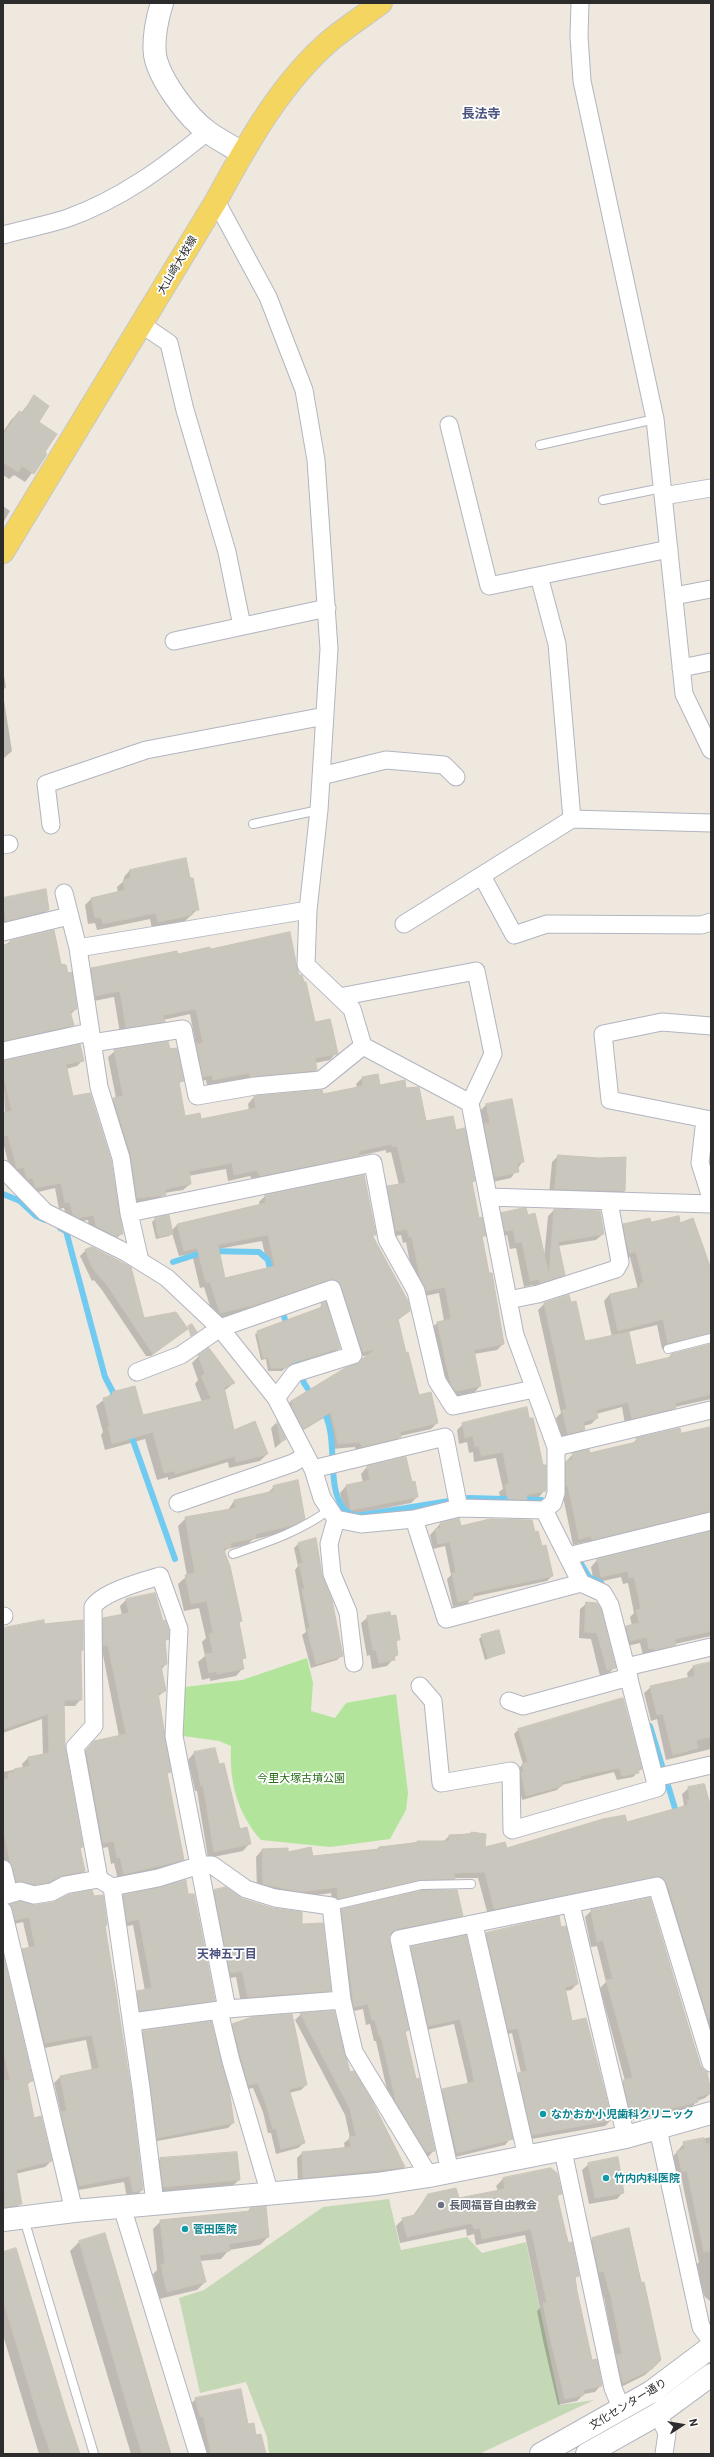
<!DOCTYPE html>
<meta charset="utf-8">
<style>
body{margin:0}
#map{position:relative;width:714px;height:2457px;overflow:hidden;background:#eee8df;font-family:Barlow,sans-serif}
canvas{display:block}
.frame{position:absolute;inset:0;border:4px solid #2c2c2c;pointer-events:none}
.north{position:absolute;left:662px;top:2405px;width:40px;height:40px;-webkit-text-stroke:3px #fff;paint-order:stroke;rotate:78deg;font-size:11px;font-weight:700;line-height:16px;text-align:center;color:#2c2c2c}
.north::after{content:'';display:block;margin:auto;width:14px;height:18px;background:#2c2c2c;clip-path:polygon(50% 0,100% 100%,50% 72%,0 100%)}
</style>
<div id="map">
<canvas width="714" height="2457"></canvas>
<div class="frame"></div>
<div class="north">N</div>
</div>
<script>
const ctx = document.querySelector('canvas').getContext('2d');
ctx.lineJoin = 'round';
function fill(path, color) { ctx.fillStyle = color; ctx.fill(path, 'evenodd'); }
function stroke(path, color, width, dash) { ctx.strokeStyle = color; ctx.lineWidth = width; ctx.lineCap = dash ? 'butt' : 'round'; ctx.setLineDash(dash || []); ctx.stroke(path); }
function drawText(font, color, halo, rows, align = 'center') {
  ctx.font = font + ' Barlow,"Noto Sans JP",sans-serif'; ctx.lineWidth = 3.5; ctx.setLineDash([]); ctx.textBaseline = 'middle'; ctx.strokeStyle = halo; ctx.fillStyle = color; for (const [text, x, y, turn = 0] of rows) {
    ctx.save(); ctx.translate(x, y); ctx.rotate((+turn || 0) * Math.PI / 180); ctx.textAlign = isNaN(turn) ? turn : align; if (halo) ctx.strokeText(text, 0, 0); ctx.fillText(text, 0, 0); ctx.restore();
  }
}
fill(new Path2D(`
 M307 1658 313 1683 311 1711 335 1718 346 1703 396 1694 408 1793 406 1810 390 1839 330 1847 261 1840C237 1813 229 1781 231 1746L219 1741 183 1736 185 1687 242 1680Z`), '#b2e59b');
fill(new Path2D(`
 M389 2199 401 2250 467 2237 482 2253 526 2242 560 2405 594 2400 479 2454H269L267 2437 246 2382 200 2393 179 2298 204 2290 323 2207Z`), '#c5d8b6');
fill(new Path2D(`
 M34 397 43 453 46 455 25 482 14 475 9 479 3 475V432L11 420 19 412 21 413Z
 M3 506 10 511 3 523Z
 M3 670 6 687 3 690Z
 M3 694 12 751 3 759Z
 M3 821 4 831 3 833Z
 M130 870 189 880 198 909 185 921 152 928 150 919 97 930 95 923 88 924 85 905 91 899 118 893 117 887 124 881V877Z
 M45 890 48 910 43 915 3 925V899Z
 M11 941 60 964 76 1009 70 1015 72 1025 66 1031 3 1045V946Z
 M209 950 296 969 314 1023 336 1053 330 1060 315 1063 316 1070 310 1076 244 1082 243 1079 207 1086 206 1080 197 1082 191 1052 196 1046 190 1014 163 1020 157 1028 120 1033 114 997 89 1002 85 976 92 969Z
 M115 1051 182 1080 178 1085 184 1118 200 1120 249 1110 248 1104 254 1097 321 1091 322 1095 357 1088 356 1084 362 1078 379 1086 405 1089 425 1122 455 1131 474 1181 471 1184 478 1219 484 1235 482 1238 503 1344 497 1350 474 1354 480 1386 474 1393 449 1397 431 1329 437 1323 444 1321 439 1293 420 1297 414 1284 406 1242 403 1243 401 1235 390 1237 382 1193 388 1187 399 1185 391 1152 386 1153V1150L358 1156 352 1162 254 1182 250 1176 228 1181 226 1169 188 1176 190 1184 183 1190 164 1193 158 1201 131 1204 107 1105 116 1098 108 1057Z
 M83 1060 77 1066 66 1069 72 1097 122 1233 116 1239 90 1232 88 1220 72 1223 67 1221 64 1208 59 1209 55 1188 30 1194 11 1174 3 1142V1114H5L3 1061Z
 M486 1105 523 1161 511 1178 488 1183 480 1111Z
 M558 1156 598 1159 624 1191 618 1197 549 1195 552 1162Z
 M363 1176 375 1234 372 1237 409 1311 397 1321 405 1354 419 1396 437 1423 431 1429 400 1436 394 1443 356 1452 355 1447 332 1449 325 1417 297 1434 285 1407 291 1401 356 1365 369 1355 357 1357 336 1292 214 1319 204 1287 200 1288 192 1254 179 1256 172 1233 169 1236 156 1239 152 1222 155 1219 169 1216 171 1231 177 1225 260 1206 259 1202 265 1196ZM262 1241 268 1269 224 1279 218 1249Z
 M554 1210 603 1234 596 1240 558 1246 564 1275 557 1281 533 1289V1285L524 1287 516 1248 510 1249 507 1235 499 1237 496 1220 502 1214 544 1258 548 1216Z
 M650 1223 680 1224 711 1271V1399L675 1407 669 1414 625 1424 622 1407 596 1414 597 1418 591 1424 583 1426 584 1429 578 1436 562 1440 556 1418 561 1413 538 1310 544 1304 585 1342 612 1337 604 1301 610 1294 638 1289 630 1257 623 1259 617 1232 624 1225ZM657 1325 662 1349 703 1338 710 1344 671 1355 667 1359 635 1366 628 1332Z
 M86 1250 143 1319 186 1329 151 1356H146L102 1290 94 1280 92 1281 80 1256Z
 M322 1304 339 1348 336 1351 288 1366 282 1371H268L266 1359 261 1360 255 1334 319 1309Z
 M199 1356 234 1383 224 1391 233 1431 267 1454 260 1461 229 1468 228 1462 168 1480V1477L157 1480 145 1439 105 1450 101 1435 103 1432 96 1406 112 1393 142 1416 202 1402 195 1384 198 1380 192 1363Z
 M526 1408 545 1490 539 1497 526 1499 520 1506 502 1505 499 1492 503 1489 496 1458 474 1462 473 1452 469 1453 467 1442 459 1444 457 1430 463 1424Z
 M276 1423 285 1439 275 1448 271 1428Z
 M711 1428V1521L586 1546 585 1542 573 1545 562 1492 560 1468 573 1454H589L631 1445 637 1439 681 1434Z
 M405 1458 417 1497 411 1503 345 1516 340 1493 346 1486 363 1483 361 1474 367 1467Z
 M274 1487 304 1518 297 1526 285 1532 252 1540 247 1545 227 1549 224 1552 241 1621 239 1623 245 1657 241 1661 243 1668 236 1676 210 1681V1678L202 1680 198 1662 205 1656 202 1642 206 1638 199 1608 184 1611 178 1584 187 1576 178 1526 186 1518 228 1510 234 1501 266 1494Z
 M459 1519 460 1527 535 1533 552 1576 547 1581 472 1597 467 1604 453 1607 447 1579 451 1575 445 1546 433 1549 430 1535 440 1524Z
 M711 1532V1636L675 1644 668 1651 643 1655 640 1643 623 1647 620 1633 626 1627 632 1626 630 1617 634 1613 628 1583 623 1584 621 1577 594 1583 591 1567 597 1560Z
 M298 1544 342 1655 337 1660 311 1668 302 1635 306 1632 295 1570 298 1566 294 1548Z
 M126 1600 168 1639 164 1642 166 1664 161 1670 165 1691 157 1697 170 1772 166 1775 182 1859 176 1865 118 1880 114 1863 111 1864 108 1847 97 1849 80 1757 88 1748 119 1736 102 1650 98 1651 97 1626 104 1619 122 1616 120 1606Z
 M587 1603 615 1667 608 1674 600 1676 591 1639 579 1638 580 1609Z
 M368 1617 399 1639 395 1643 397 1655 387 1666 372 1669 370 1655 367 1656 361 1623Z
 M44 1625 82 1650 80 1652 81 1699 75 1706H63L64 1747 82 1847 79 1850 84 1871 77 1877 42 1888H10L3 1869V1772L23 1768 22 1764 28 1758 43 1755 42 1719 3 1733V1632Z
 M482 1636 504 1653 485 1660 479 1639Z
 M711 1663V1749L666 1760 657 1719 651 1721 644 1693 651 1687 688 1678 687 1673 693 1667Z
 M519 1729 641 1769 633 1777 617 1780 614 1772 562 1785 557 1790 522 1800 517 1778 518 1769 523 1764 514 1734Z
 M194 1753 218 1765 239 1830 249 1844 243 1851 208 1858 197 1791H195L188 1760Z
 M705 1784 711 1812V2055L660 1890 488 1915 478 1878H454L448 1885 413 1886 332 1904 331 1893 294 1898 257 1890 256 1857 262 1850 312 1857 376 1850 379 1847 417 1842H443L449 1836 472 1833 483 1848 506 1850 626 1823 681 1808 684 1805 682 1794 689 1788Z
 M215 1891 301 1925 330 1990 323 1997 241 2003 236 1977 224 1979 208 1897Z
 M124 1896 214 2000 208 2007 134 2017 131 1999 138 1992 145 1991 133 1925 121 1927 117 1902Z
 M649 1899 701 2066 706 2073 711 2093 705 2098 697 2101 691 2108 625 2122 617 2087 625 2081 600 1988 606 1982 597 1946 591 1947 585 1917 591 1911Z
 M11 1905 106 1925 104 1927 116 1990 142 2190 136 2196 127 2198 124 2182 73 2191 55 2119 61 2114 54 2083 60 2077 92 2070 86 2040 39 2049 17 1956 23 1950 29 1948 23 1922 9 1925 5 1911Z
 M342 1910 462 1915 456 1921 388 1936 408 2030 405 2033 415 2080 434 2150 429 2156 421 2157 391 2108 376 2041H374L370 2024 366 2025 363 2009 349 2012 337 1916Z
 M487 1934 577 1984 571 1990 565 1991 571 2022 611 2120 605 2126 526 2140 512 2080 521 2073 512 2033 502 2036 481 1940Z
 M465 1937 511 2138 505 2145 451 2158 436 2096 443 2090 468 2084 466 2075 454 2024 422 2031 405 1954 411 1948Z
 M3 1959 32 2080 26 2086 33 2119 51 2161 45 2167 15 2174 21 2203 15 2209 3 2212Z
 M301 2014 350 2074 404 2167 399 2172 298 2183 297 2158 302 2153 345 2149 344 2143 350 2138 345 2115 295 2020Z
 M233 2025 306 2085 301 2090 289 2093 304 2143 298 2148 276 2154 271 2133H268L263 2112 253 2088 243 2090 228 2030Z
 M143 2032 233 2123 228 2128 152 2142 138 2037Z
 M711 2132V2302L704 2296 696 2265 699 2262 681 2176 676 2177 672 2158 684 2143 711 2137Z
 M236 2153 239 2180 229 2189 154 2196 151 2169 160 2159Z
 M589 2164 623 2192 617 2199 589 2204 582 2170Z
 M551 2169 561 2193 556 2198 578 2275 574 2279 591 2361 601 2385 595 2392 584 2394 577 2401 558 2405 544 2345 537 2311 540 2308 525 2235 476 2245 474 2234 467 2236 466 2229 400 2243 396 2226 403 2219 412 2217 428 2195 458 2200 498 2191 496 2186 503 2179Z
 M250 2209 268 2237 260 2245 229 2250 221 2259 200 2261 205 2282 197 2290 159 2299 153 2274 157 2270 153 2229 161 2221 247 2212Z
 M629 2229 660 2360 645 2375 617 2389 610 2363 615 2358 604 2297H602L586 2245 592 2239Z
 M105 2234 171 2454H131L70 2251 79 2242Z
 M3 2253 79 2454H39L3 2335Z
 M196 2399 247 2425 265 2454H204L189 2405Z`), '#0003');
stroke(new Path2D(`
 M3 1194 20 1201 36 1216 45 1220
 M60 1228 66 1231 105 1377 116 1398
 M173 1262 207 1251 259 1252 268 1260 271 1274
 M281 1308 288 1328
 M295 1354 304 1383 313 1397
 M322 1409C340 1435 325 1483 343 1508 346 1512 352 1514 356 1516L468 1498 542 1500 546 1507
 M130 1432 175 1559
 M577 1557 589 1577 601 1583
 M650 1726 677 1815`), '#71cbf1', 6);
const building = new Path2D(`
 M34 395 49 406 39 422 57 434 45 452 47 454 34 474 22 466 18 472 3 462V435L19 411 23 413Z
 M186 858 190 878H193L199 910 192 911V915L158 922 156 913 103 924 101 917 95 918 91 898 125 890 123 880 131 878 130 870Z
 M46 889 49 910 6 921 3 898Z
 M54 930 61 964 66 965 68 973 72 972 77 1009 70 1011 74 1025 3 1041V945L11 944 10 941Z
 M290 932 297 968 299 975H302L304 982H306L315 1022 330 1019 333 1031 338 1054 315 1058 317 1070 250 1077 249 1073 213 1080 212 1075 203 1077 196 1044 203 1043 196 1009 163 1015 165 1022 126 1028 120 991 95 996 91 968 177 951 178 954 210 947V949Z
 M168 1041 170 1049 177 1048 184 1081 179 1082 185 1116 200 1113 201 1119 256 1108 254 1096H256L322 1090 323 1094 363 1086 362 1077 378 1074 380 1085 405 1080 406 1088 419 1087 426 1121 453 1116 456 1130 465 1128 475 1181 472 1182 479 1218 482 1217 486 1236H482L489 1273H492L504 1344 474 1350 481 1386 456 1391 451 1385 437 1322 451 1319 445 1287 426 1291 420 1278 412 1237H409L407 1229 396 1231 387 1186 406 1183 397 1146 392 1147V1144L359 1151V1156L260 1176 257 1170 234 1175 232 1163 189 1171 191 1184 165 1189 166 1195 137 1198 131 1155 113 1098 123 1096 114 1050Z
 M80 1044 84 1061 66 1064 73 1096 90 1093 111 1160 123 1234 116 1235 117 1237 96 1226 94 1215 78 1218 73 1215 70 1202 65 1203 61 1183 36 1188 32 1178 27 1179 24 1167 17 1169 8 1135 3 1136V1113L12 1111 3 1074V1061Z
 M512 1099 524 1162 517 1163 519 1172 495 1177 484 1124 490 1123 486 1104Z
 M558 1155 599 1158 626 1157 625 1191 555 1189Z
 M364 1175 376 1235H372L408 1301 410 1311 398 1319 406 1353 408 1352 419 1395 431 1392 438 1423 400 1432 401 1437 362 1447 360 1442 338 1444 331 1412 303 1429 291 1406 293 1405 291 1401 345 1368 356 1364 363 1358 377 1349 363 1352 339 1282 329 1280 258 1304 220 1313 210 1282 206 1283 197 1248 184 1251 177 1224 266 1203 265 1195ZM268 1235 275 1266 225 1278 218 1245Z
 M523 1208H526L528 1215 535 1213 549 1275 554 1209 600 1211 604 1234 558 1242 565 1275 540 1283 539 1279 530 1281 522 1242 516 1243 513 1230 505 1231 501 1213Z
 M169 1215 173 1234 158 1237 155 1218Z
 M679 1216 680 1223 693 1218 711 1269V1333L668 1343 663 1319 618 1331 610 1294 641 1287 640 1284 644 1283 636 1252 629 1253 623 1224 650 1218 651 1222Z
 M92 1247 131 1267 144 1318 176 1312 188 1329 153 1354 107 1285 93 1269 85 1250Z
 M569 1295 571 1302 576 1301 585 1341 629 1332 636 1365 671 1357V1354L711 1344V1394L675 1403 676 1408 632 1419 628 1402 596 1410 598 1418 583 1422 585 1430 568 1434 562 1410 567 1409 544 1303Z
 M326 1302 340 1348 292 1363 286 1368H271L268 1357 263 1358 257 1331 322 1307 321 1303Z
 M192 1324 197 1332 191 1336 188 1326Z
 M209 1348 235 1383 224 1387 234 1430 255 1421 268 1454 236 1462 235 1456 175 1474V1471L164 1473 153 1432 112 1444 108 1427 110 1426 103 1398 113 1395 112 1392 135 1386 143 1415 211 1399 201 1376 205 1374 198 1355Z
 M527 1407 529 1418H533L543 1465H546V1491L526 1495 527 1500 508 1499 505 1485 509 1484 503 1452 481 1456 479 1446 475 1447 473 1436 465 1438 462 1423Z
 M277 1421 286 1439 281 1442Z
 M711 1427V1511L592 1540 591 1536 579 1539 568 1486 566 1487V1461L573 1459 572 1453 589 1449 590 1453 619 1446 637 1442 636 1438 680 1428 681 1433Z
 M406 1457 412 1482 415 1481 418 1497 351 1510 346 1485 370 1480 367 1466Z
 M298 1480 305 1519 294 1525 255 1534 256 1538 230 1543 231 1547 223 1548 230 1566 242 1621 239 1622 246 1658 242 1659 244 1669 217 1674V1671L209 1673 205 1654 213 1653 209 1634 213 1633 207 1601 191 1604 185 1575 195 1573 185 1517 236 1508 234 1500 274 1491 273 1486Z
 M459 1518 461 1526 490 1519 532 1520 535 1532 538 1531 542 1546 546 1545 553 1576 473 1593V1599L458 1602 452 1573 456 1572 450 1542 438 1544 435 1529 441 1528 440 1523Z
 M711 1531V1631L675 1639 676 1645 655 1650V1648L649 1649 647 1637 630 1641 626 1626 639 1623 636 1610 641 1609 634 1577 629 1578 628 1571 601 1577 597 1559Z
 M316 1538 322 1575 332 1600 343 1656 316 1664 307 1629 310 1628 302 1589H305L299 1564 303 1563 298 1543Z
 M155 1593 163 1621 165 1620 169 1631V1639L165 1640 167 1664 161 1666 166 1691 158 1693 171 1772 167 1773 184 1860 124 1874 120 1857 117 1858 114 1841 103 1843 86 1750 94 1741 126 1734 108 1645 103 1646V1618L129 1613 126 1599Z
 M586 1602 597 1603 601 1609 616 1668 607 1670 597 1633 585 1632Z
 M390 1612 391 1616 396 1615 400 1640H396L398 1655 394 1656 395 1660 379 1663 376 1650H373L367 1616Z
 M44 1620V1624L83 1620V1650L81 1651V1659L82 1700H64L65 1747 83 1847 80 1848 85 1871 63 1875 49 1882 35 1885 16 1882 10 1862 3 1827V1780L9 1778 8 1773 15 1772 14 1769 30 1766 28 1757 49 1753 48 1714 3 1729V1628Z
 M499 1630 505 1653 488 1658 481 1635Z
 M711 1662V1737L696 1740 698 1748 673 1755 663 1714 657 1715 650 1686 695 1676 693 1666Z
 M623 1698 642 1769 638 1770 639 1773 622 1776 619 1768 580 1776 581 1778 562 1782V1786L526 1796 521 1772H524L522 1764 528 1762 518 1729Z
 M215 1748 219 1764 224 1763 240 1829 247 1827 251 1844 214 1852 203 1785 201 1786 194 1752Z
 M704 1784 711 1807V2017L708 2018 667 1883 660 1877 494 1909 485 1872 454 1873 455 1879 420 1880 338 1899 337 1887 301 1892 263 1884 262 1849 288 1848V1852L311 1847 313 1856 379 1849V1847L417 1843V1841H449V1835L471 1834V1832L486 1834 485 1847 505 1842 507 1848 603 1819 625 1815 627 1822 688 1805 687 1800H690L688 1787Z
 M186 1880 188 1894H194L215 2001 140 2011 137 1991 152 1988 139 1919 127 1922 123 1895Z
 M226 1887 243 1899 272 1908 302 1912V1924L323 1923 331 1991 248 1997 242 1971 230 1973 214 1890Z
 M92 1890 94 1896 103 1895 107 1925 105 1926 131 2089 143 2190 133 2192 130 2176 79 2186 61 2112 67 2111 60 2076 99 2068 92 2035 45 2043 22 1949 35 1946 29 1917 15 1920 10 1904 20 1901 35 1905 54 1902 68 1895Z
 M422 1890H457L463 1916 397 1929 389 1936 409 2030 405 2031 416 2079 419 2078 435 2151 426 2152 396 2102 381 2036H379L375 2020H372L368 2004 354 2007 341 1909Z
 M650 1898 701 2069 707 2072 711 2093 697 2097 698 2102 635 2117 631 2116 623 2080 633 2078 606 1980 613 1979 603 1940 597 1942 591 1910Z
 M559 1916 561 1927 566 1926 578 1984 565 1987 572 2021 586 2018 612 2120 532 2135 518 2073 527 2071 518 2028 508 2030 486 1933Z
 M466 1935 513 2139 457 2153 442 2089 474 2082 472 2069 460 2019 428 2026 411 1947Z
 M3 1954 33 2081 27 2082 34 2118 41 2116 52 2161 16 2170 22 2204 5 2207 3 2081 10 2080 3 2048Z
 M334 2011 350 2072 354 2071 372 2101 405 2167 303 2178 302 2152 351 2147 349 2137 356 2136 350 2109 300 2013Z
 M292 2014 307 2085 289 2089 305 2143 281 2149 276 2128 273 2129 267 2107 258 2083 248 2085 232 2024 252 2017Z
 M211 2021 229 2089 234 2123 157 2138 143 2031Z
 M704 2138 706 2144 711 2143V2251L704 2252 687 2171 682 2172 677 2151 685 2149 683 2142Z
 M237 2152 240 2180 163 2187 160 2158Z
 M618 2157 624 2193 595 2198 588 2163Z
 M551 2168 557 2173 562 2194 557 2195 568 2243 572 2242 579 2276 575 2277 577 2291 592 2360 597 2359 602 2386 583 2390 584 2395 565 2399 550 2338 543 2303H547L531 2229 482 2239 480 2228 474 2229 472 2223 407 2237 402 2218 415 2215 428 2194 456 2188 459 2198 505 2189 503 2178Z
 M266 2206 269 2237 229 2244 230 2251 199 2255 206 2282 167 2292 161 2265 165 2264 160 2220 250 2211V2208Z
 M629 2228 641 2283 644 2282 661 2360 652 2369 623 2383 616 2355 622 2354 610 2291H609L604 2271 599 2272 592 2238Z
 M105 2233 152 2393 171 2454H142L127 2405 79 2241Z
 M16 2248 66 2412 80 2454H51L38 2416 3 2300V2252Z
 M241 2389 248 2424 254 2423 256 2435 261 2434 266 2454H211L203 2416 200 2417 195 2398Z`);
fill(building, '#c9c6bd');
stroke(building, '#cac4b8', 1);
const lane = new Path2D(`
 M540 445 655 419
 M603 500 662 488
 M253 824 319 810
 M668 1349 711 1338
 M233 1554C267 1542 299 1532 329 1510
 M331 1906 421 1885 471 1884
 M24 2219 94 2454`);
const street = new Path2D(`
 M580 3 579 36 582 81 655 419 684 694 711 750
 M3 235C24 229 47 225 68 218 121 199 164 167 207 132
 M141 324 169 343 185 410 227 552 242 626
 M449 425 489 586 669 549
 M663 496 711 488
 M539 576 557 644 572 819
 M674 596 711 589
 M174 641 327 608
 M681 668 711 662
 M321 776 386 760 444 765 456 777
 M51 825 46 784 146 750 325 716
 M3 845 9 844
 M482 876 514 935 547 924 701 925 711 922
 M64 893 78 948 99 1087 121 1158 129 1213 140 1261
 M404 924 572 819 711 823
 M3 932 69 916
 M78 948 308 910
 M339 997 476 971 493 1054 470 1103
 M711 1026 662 1022 603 1034 610 1100 711 1120
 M92 1043 183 1029 197 1096 255 1086 321 1080 363 1046
 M3 1051 90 1032
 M705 1119 700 1163 711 1198
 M3 1169 45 1212 127 1253 167 1278 220 1328 276 1398 313 1469 322 1498 336 1519 361 1524 414 1519 446 1619 581 1583 544 1510 553 1503 556 1493V1447L515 1335 470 1103 363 1046 352 1009 306 965 308 910 319 810 329 649 316 460 304 390 268 297 216 201
 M488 1197 711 1204
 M129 1213 373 1163 387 1239 416 1291 437 1381 453 1406 534 1389
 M508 1300 538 1294 616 1269 620 1262 609 1202
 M137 1372 181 1355 220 1328 332 1289 353 1355 295 1373 276 1398
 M556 1447 711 1410
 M313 1469 445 1437 459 1508
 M178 1503 293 1463 305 1456
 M336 1519 329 1544 332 1574 348 1612 354 1663
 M414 1519 459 1508 544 1510
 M568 1556 711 1521
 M3 1616H4
 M626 1667 711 1647
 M420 1686 433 1701 441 1783 511 1771 512 1830 657 1788 610 1605 603 1593 581 1583
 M509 1701 523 1706 629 1677
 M655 1778 711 1765
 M3 1869 9 1894
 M99 1879 75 1747 94 1726 93 1607C102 1592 143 1581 160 1576L179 1629 174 1736 227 2009
 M112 1887 141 2088 155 2203
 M3 1896 20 1891 34 1895 52 1892 65 1885 99 1879 112 1887 158 1878 200 1865H212L246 1889 275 1898 331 1906 342 2000 354 2052 429 2176
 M571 1905 626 2137
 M3 1911 74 2211
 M474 1925 527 2157
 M219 2011 231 2061 270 2194
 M132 2022 227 2009 342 2000
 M658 2129 701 2327 711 2341
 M563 2151 613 2388 622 2410
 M450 2172 399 1939 657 1886 711 2063
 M122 2207 198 2454
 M658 2414 667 2433 664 2454`);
const secondary = new Path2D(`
 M162 3C157 18 153 39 155 55 159 79 188 118 208 132 219 140 231 146 242 153
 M3 2220 74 2211 377 2184 429 2176 626 2137 711 2113
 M541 2454 651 2392 711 2347
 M587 2454 658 2414 711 2375`);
const primary = new Path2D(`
 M3 552 216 201C247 144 282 81 332 39 348 26 365 15 381 3`);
stroke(lane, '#b2b5c0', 10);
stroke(street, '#b2b5c0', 19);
stroke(secondary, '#b2b5c0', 24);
stroke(primary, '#c8c8c8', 24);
stroke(lane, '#fff', 8);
stroke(street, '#fff', 17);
stroke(secondary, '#fff', 22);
stroke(primary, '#f3d55f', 22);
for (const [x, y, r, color] of [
 [543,2114,4,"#0f9aa8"],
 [606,2178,4,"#0f9aa8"],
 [441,2205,4,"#6b7280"],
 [185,2229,4,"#0f9aa8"]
]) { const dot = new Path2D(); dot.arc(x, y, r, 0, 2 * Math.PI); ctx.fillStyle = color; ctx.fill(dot); stroke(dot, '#fff', 1.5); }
drawText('11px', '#2c2c2c', '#fff', [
 ["大山崎大枝線",177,265,-59],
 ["文化センター通り",628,2404,-31]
]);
drawText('11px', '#286c1a', '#fff', [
 ["今里大塚古墳公園",301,1778]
]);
drawText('bold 11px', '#0d838f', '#fff', [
 ["なかおか小児歯科クリニック",551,2114],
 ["竹内内科医院",614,2178],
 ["菅田医院",193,2229]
], 'left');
drawText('bold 11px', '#5b616d', '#fff', [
 ["長岡福音自由教会",449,2205]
], 'left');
drawText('bold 12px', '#4b537e', '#fff', [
 ["天神五丁目",227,1954]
]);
drawText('bold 13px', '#4b537e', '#fff', [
 ["長法寺",481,114]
]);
</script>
